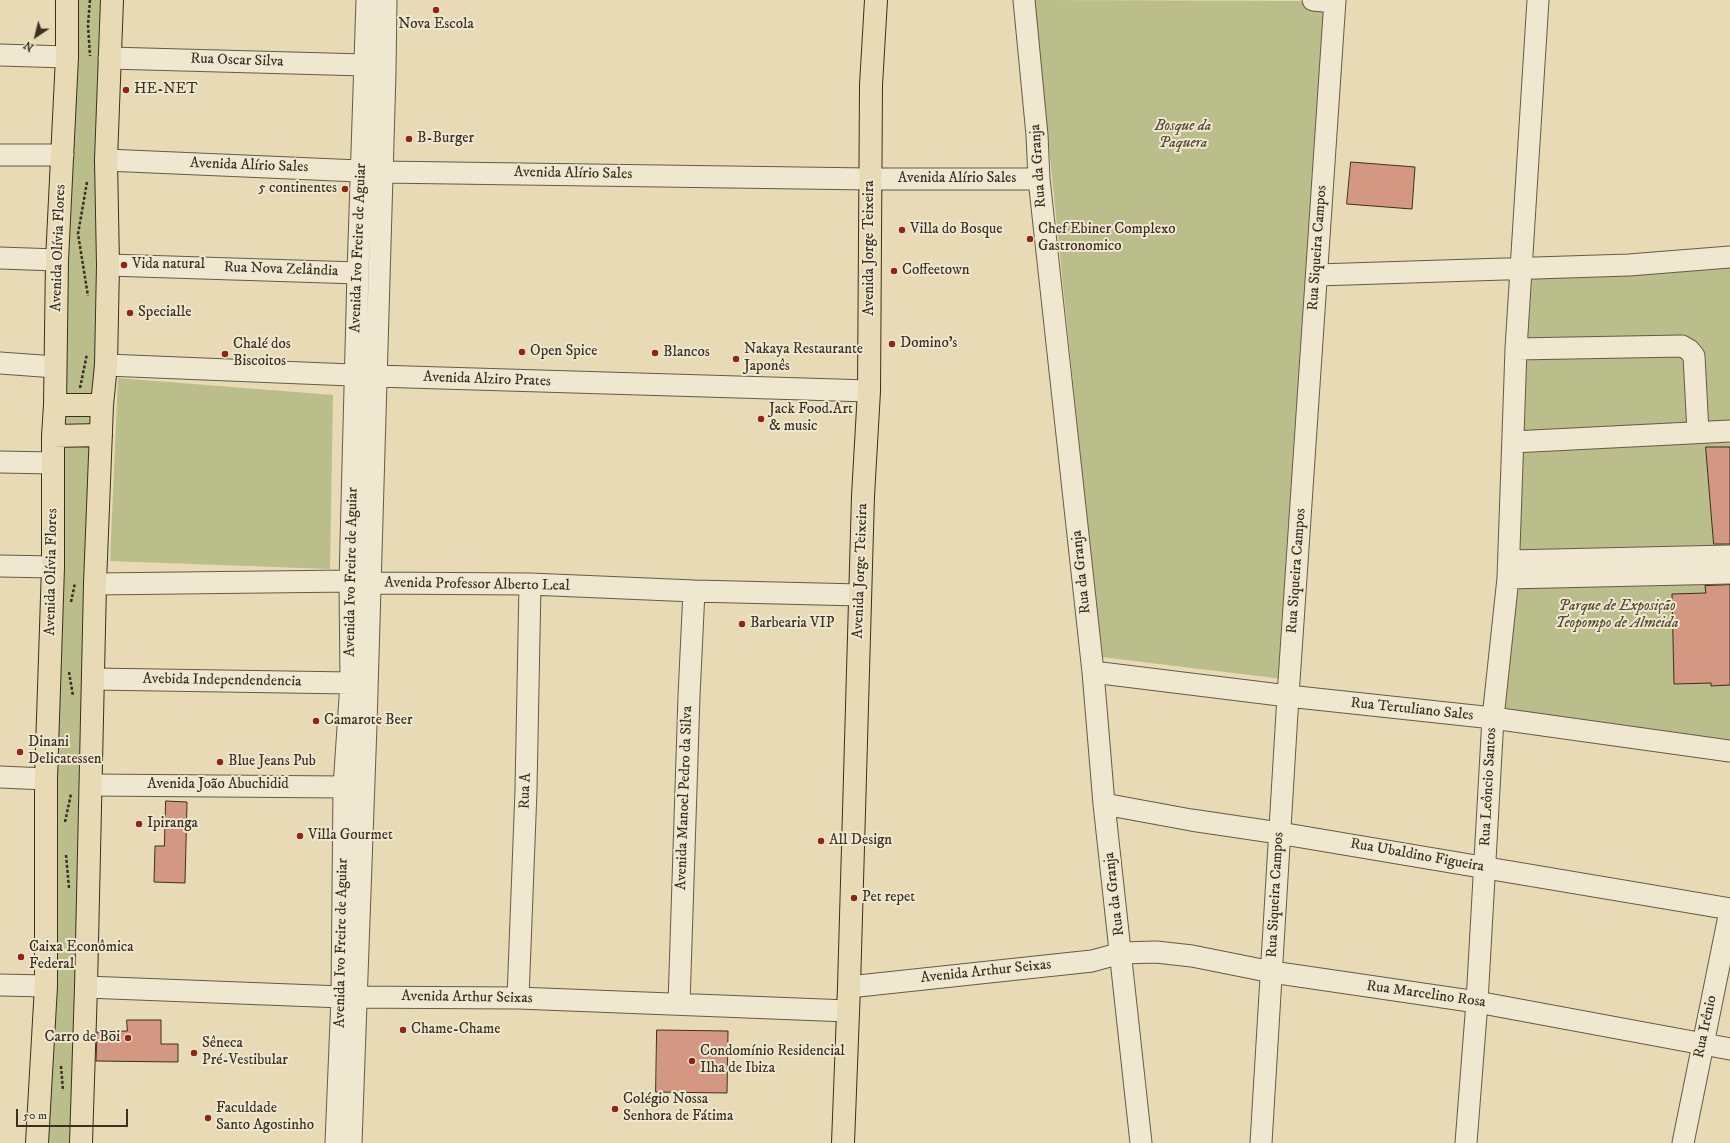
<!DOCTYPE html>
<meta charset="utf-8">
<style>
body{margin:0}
#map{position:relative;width:1730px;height:1143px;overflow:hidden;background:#e7dab5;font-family:"IM FELL DW Pica",serif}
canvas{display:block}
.north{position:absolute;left:16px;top:16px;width:40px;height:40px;-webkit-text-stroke:3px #efe7cf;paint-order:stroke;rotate:215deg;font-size:11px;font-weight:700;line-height:16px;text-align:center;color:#3b2f21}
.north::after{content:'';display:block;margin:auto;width:14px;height:18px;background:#3b2f21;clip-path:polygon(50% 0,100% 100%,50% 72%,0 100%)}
.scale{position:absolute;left:16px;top:1109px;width:112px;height:18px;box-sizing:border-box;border:2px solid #3b2f21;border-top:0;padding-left:5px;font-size:12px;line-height:14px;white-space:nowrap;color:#3b2f21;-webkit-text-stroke:3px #efe7cf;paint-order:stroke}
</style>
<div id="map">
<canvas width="1730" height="1143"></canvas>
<div class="north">N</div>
<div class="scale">50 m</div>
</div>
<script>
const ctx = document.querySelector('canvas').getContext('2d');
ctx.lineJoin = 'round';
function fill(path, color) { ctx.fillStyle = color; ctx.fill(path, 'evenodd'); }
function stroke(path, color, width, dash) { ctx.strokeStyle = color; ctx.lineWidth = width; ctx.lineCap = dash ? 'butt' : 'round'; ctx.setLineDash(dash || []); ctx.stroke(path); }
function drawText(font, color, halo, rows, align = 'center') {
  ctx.font = font + ' "IM FELL DW Pica",serif'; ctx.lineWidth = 4; ctx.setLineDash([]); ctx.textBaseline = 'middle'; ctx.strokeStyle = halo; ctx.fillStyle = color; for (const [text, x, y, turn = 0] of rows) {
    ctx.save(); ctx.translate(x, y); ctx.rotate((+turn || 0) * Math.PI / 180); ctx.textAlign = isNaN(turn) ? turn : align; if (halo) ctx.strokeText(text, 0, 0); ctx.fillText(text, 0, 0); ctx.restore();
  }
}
fill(new Path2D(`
 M66 0H114L79 1143H41Z
 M1034 0 1326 1 1283 679 1101 657Z
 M1730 262V741L1493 718 1521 265Z
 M118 378 333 395 330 569 110 561Z`), '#babe8a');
const building = new Path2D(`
 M1351 162 1415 167 1412 209 1347 204Z
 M1706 447H1730V544H1714Z
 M1730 585V685L1711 686V683L1674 684 1672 594 1706 593 1705 586Z
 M166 801 187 802 185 883 154 882 155 846H164Z
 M127 1020H161V1044H178V1062L96 1061 97 1032 127 1031Z
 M657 1030 728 1031 727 1093 656 1092Z`);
fill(building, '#d49782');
stroke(building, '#3b2f21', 1);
const minor = new Path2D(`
 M1024 0 1037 135 1039 179 1093 672 1104 804 1141 1143
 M1313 0 1335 2
 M0 55 67 57
 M109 58 365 65
 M0 155H63
 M106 160 382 172 869 179H1039
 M0 258 57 260
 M108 265 358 273
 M1317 275 1629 265 1730 257
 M1516 349 1682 346 1689 350 1694 356 1698 432
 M0 363 55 367
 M106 365 376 376 869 391
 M1513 442 1730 431
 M0 462 52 463
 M1509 561 1730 556
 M0 566 53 567
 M1508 578 1730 573
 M95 584 350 581 370 583 530 584 694 591 860 595
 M1093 672 1288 696 1493 718 1730 751
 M93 679 351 683
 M0 777 46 779
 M91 785 344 787
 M1104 804 1191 820 1279 833 1730 909
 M0 985 46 986
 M86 987 342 997 518 998 848 1011
 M849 987 1092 961 1121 953 1156 952 1192 956 1272 972 1477 1002 1730 1049
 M518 998 526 790 530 584
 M679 1004 689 696 694 591
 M336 1143 342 997 344 787 351 683 350 581 358 273 367 0
 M351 1143 366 725 385 73 386 0
 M1261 1143 1288 696 1335 0
 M1466 1143 1477 1002 1493 718 1508 578 1516 349 1538 0
 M1683 1143 1730 911`);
const major = new Path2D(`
 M55 405H102
 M53 436 101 435
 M37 1143 46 986V779L53 567V436L55 405 57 260 67 57V0
 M81 1143 86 987 95 584 102 405 106 365 108 265 106 160 112 0
 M843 1143 849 987 863 496 869 391 871 85 876 0`);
stroke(minor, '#665a46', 23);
stroke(major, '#3b2f21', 24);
stroke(new Path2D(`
 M90 0 88 25 90 56
 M87 182 78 234 88 296
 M80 388 87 354
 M71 602 75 583
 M69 672 73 696
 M65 822 71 794
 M66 855 69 888
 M61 1066 63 1091`), '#3b2f21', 2.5, [3, 2]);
stroke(minor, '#efe7cf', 21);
stroke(major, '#e7dab5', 22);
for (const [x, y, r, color] of [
 [436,10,4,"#8f2418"],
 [126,90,4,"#8f2418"],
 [409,139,4,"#8f2418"],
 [345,189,4,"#8f2418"],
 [902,230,4,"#8f2418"],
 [1030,239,4,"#8f2418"],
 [124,265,4,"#8f2418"],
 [894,271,4,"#8f2418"],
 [130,313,4,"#8f2418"],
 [892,344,4,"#8f2418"],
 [522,352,4,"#8f2418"],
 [655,353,4,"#8f2418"],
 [225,354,4,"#8f2418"],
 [736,359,4,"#8f2418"],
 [761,419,4,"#8f2418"],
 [742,624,4,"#8f2418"],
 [316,721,4,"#8f2418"],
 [20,752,4,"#8f2418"],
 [220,762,4,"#8f2418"],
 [139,824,4,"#8f2418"],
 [300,836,4,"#8f2418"],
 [821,841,4,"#8f2418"],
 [854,898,4,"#8f2418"],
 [21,957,4,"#8f2418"],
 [403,1030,4,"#8f2418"],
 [128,1038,4,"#8f2418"],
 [194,1053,4,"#8f2418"],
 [692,1061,4,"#8f2418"],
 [615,1109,4,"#8f2418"],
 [208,1118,4,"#8f2418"]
]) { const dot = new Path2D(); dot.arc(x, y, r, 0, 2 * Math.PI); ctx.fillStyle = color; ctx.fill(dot); stroke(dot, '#efe7cf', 1.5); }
drawText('15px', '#3b2f21', '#efe7cf', [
 ["Nova Escola",436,25,"center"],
 ["HE-NET",134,90],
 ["B-Burger",417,139],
 ["5 continentes",337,189,"right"],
 ["Villa do Bosque",910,230],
 ["Chef Ebiner Complexo",1038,230],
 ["Gastronomico",1038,247],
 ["Vida natural",132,265],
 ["Coffeetown",902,271],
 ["Specialle",138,313],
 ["Domino's",900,344],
 ["Chalé dos",233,345],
 ["Biscoitos",233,362],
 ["Nakaya Restaurante",744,350],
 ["Japonês",744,367],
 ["Open Spice",530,352],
 ["Blancos",663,353],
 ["Jack Food.Art",769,410],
 ["& music",769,427],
 ["Barbearia VIP",750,624],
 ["Camarote Beer",324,721],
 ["Dinani",28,743],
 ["Delicatessen",28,760],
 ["Blue Jeans Pub",228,762],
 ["Ipiranga",147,824],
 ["Villa Gourmet",308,836],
 ["All Design",829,841],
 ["Pet repet",862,898],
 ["Caixa Econômica",29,948],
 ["Federal",29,965],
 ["Chame-Chame",411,1030],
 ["Carro de Boi",120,1038,"right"],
 ["Sêneca",202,1044],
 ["Pré-Vestibular",202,1061],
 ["Condomínio Residencial",700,1052],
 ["Ilha de Ibiza",700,1069],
 ["Colégio Nossa",623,1100],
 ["Senhora de Fátima",623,1117],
 ["Faculdade",216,1109],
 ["Santo Agostinho",216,1126]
], 'left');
drawText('15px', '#3b2f21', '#efe7cf', [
 ["Rua Oscar Silva",237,61,2],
 ["Avenida Alírio Sales",249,166,2],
 ["Rua da Granja",1039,166,-94],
 ["Avenida Alírio Sales",573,174,1],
 ["Avenida Alírio Sales",957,179],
 ["Avenida Olívia Flores",59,248,-88],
 ["Avenida Ivo Freire de Aguiar",359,248,-88],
 ["Avenida Jorge Teixeira",870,248,-90],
 ["Rua Siqueira Campos",1318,248,-86],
 ["Rua Nova Zelândia",281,270,2],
 ["Avenida Alziro Prates",487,380,2],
 ["Avenida Jorge Teixeira",861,571,-88],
 ["Rua Siqueira Campos",1297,571,-86],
 ["Avenida Olívia Flores",52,572,-89],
 ["Avenida Ivo Freire de Aguiar",352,572,-89],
 ["Rua da Granja",1082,572,-96],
 ["Avenida Professor Alberto Leal",477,585,1],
 ["Avebida Independendencia",222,681,1],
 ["Rua Tertuliano Sales",1412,710,6],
 ["Avenida João Abuchidid",218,785],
 ["Rua Leôncio Santos",1489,787,-87],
 ["Rua A",526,791,-88],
 ["Avenida Manoel Pedro da Silva",685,798,-88],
 ["Rua Ubaldino Figueira",1417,856,10],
 ["Rua da Granja",1115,894,-97],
 ["Rua Siqueira Campos",1276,895,-87],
 ["Avenida Ivo Freire de Aguiar",342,943,-89],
 ["Avenida Arthur Seixas",986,972,-6],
 ["Rua Marcelino Rosa",1426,995,8],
 ["Avenida Arthur Seixas",467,998,1],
 ["Rua Irênio",1706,1027,-78]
]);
drawText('italic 15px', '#544c36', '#efe7cf', [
 ["Bosque da",1183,127],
 ["Paquera",1183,144],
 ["Parque de Exposição",1617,607],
 ["Teopompo de Almeida",1617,624]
]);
</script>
